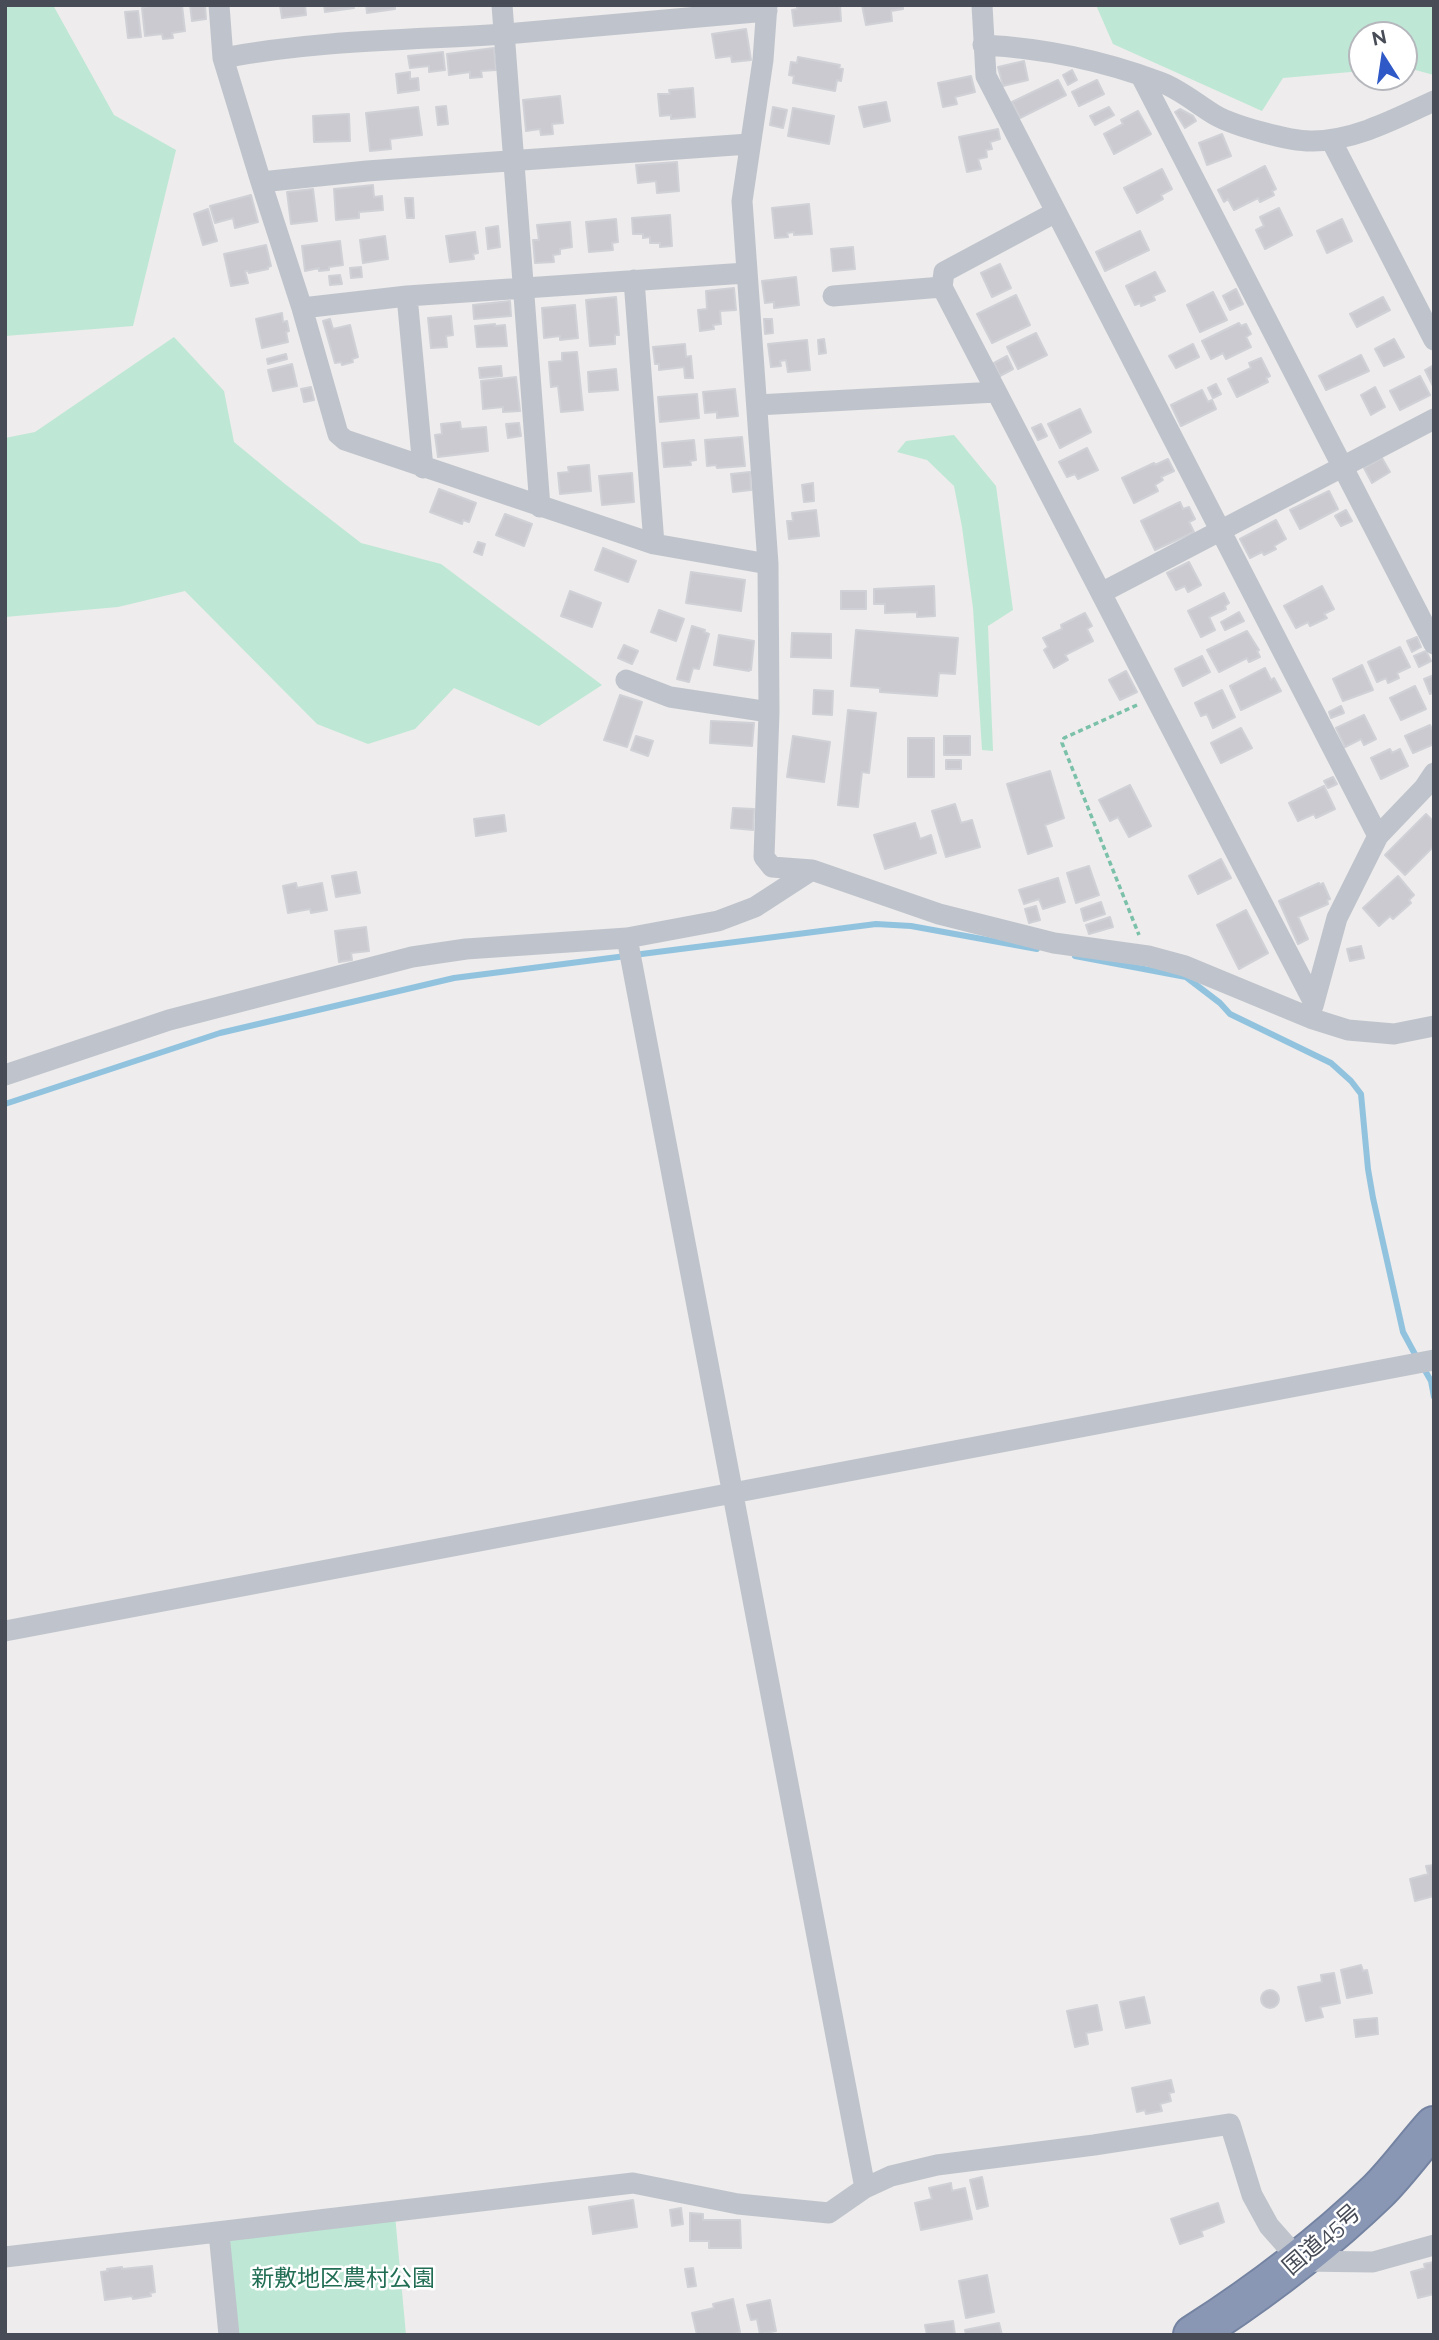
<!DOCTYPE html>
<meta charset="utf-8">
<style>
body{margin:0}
#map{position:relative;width:1439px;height:2340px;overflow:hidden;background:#eeecec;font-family:Raleway,sans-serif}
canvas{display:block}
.frame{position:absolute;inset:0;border:7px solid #474c57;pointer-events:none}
.north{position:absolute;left:1348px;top:21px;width:70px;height:70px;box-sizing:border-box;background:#fff;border:2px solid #b5b7bc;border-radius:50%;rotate:348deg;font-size:19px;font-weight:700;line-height:28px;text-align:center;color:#474c57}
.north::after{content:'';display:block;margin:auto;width:24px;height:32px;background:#2f59c6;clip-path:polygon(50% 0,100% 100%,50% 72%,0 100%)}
</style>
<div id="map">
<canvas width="1439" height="2340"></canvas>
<div class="frame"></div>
<div class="north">N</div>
</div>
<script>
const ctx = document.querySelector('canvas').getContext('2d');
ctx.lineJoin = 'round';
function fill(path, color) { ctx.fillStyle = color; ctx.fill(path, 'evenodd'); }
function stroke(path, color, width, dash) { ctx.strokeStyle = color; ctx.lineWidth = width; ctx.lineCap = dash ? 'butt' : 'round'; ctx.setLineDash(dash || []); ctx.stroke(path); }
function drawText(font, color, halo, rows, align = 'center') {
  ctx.font = font + ' Raleway,"Noto Sans JP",sans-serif'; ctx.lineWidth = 5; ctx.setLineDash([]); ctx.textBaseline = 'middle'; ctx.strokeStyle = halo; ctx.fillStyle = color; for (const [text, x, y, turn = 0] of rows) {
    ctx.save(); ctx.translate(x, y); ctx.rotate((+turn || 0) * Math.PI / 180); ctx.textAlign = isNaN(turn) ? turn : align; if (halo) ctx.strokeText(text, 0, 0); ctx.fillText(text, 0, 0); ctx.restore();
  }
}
fill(new Path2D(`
 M5 5H53L114 115 176 150 133 326 5 336Z
 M1096 5H1434V75L1404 67V35H1362V71L1283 78 1262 111 1113 44Z
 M174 337 224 391 234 442 285 484 361 543 441 564 602 685 539 726 454 688 415 729 368 744 317 724 185 591 118 607 5 617V438L35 432Z
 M954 435 996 486 1013 610 988 626 993 751 982 750 973 608 962 527 954 486 927 460 897 452 906 441Z
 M395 2215 406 2335H230L223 2237Z`), '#bee8d5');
stroke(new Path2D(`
 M1075 956 1186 977 1220 1003 1230 1014 1331 1063 1351 1081 1361 1094 1368 1169 1373 1198 1403 1332 1417 1358
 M5 1104 220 1033 454 978 876 924 911 926 1037 949
 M1423 1367 1431 1381 1434 1397`), '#91c3df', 6);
const building = new Path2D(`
 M152 5H182L185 31 172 33 173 38 163 39 162 34 145 36 142 8Z
 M190 5H205L206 19 192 21Z
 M280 5H305L306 15 282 18Z
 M324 5H353L354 8 325 12Z
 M366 5H395V9L367 13Z
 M797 5H840L841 21 794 26 792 10 797 9Z
 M862 5H903V9L891 11 892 21 866 25Z
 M138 11 141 37 128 38 125 12Z
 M746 29 751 60 732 62 731 56 716 58 712 34Z
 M494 48 496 70 481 71 482 77 470 78V72L449 75 447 54Z
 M443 52 445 70 429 72V66L410 68 408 56Z
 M798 57 840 65 839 68 843 69 841 81 837 80 835 91 793 83 794 76 789 75 791 62 797 63Z
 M1024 61 1028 80 1003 86 998 67Z
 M1072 70 1077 80 1068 85 1063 75Z
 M410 72V79L418 78 419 90 398 93 396 74Z
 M971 76 975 92 955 97 957 104 943 107 938 83Z
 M1058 80 1066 95 1020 118 1012 102Z
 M1097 80 1104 94 1079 106 1072 92Z
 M693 88 695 117 671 119V115L660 116 658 94H670L669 90Z
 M560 96 563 123 552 124 553 134 541 135 540 129 526 131 523 100Z
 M886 102 890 121 864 127 859 107Z
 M446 106 448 124 438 125 436 107Z
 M418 107 422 135 390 139 391 149 370 151 366 113Z
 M773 107 787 110 783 128 770 125Z
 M1109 107 1114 115 1095 125 1090 116Z
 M793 108 834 116 829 144 788 136Z
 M1180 109 1193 116 1196 121 1185 128 1175 112Z
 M1138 111 1151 134 1114 154 1104 134 1123 124 1121 120Z
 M349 114 350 141 314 142 313 116Z
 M998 129 1000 139 990 142 992 149 986 150 987 157 978 159 981 169 967 172 959 137Z
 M1222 134 1231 156 1207 165 1199 143Z
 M677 162 679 191 657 193 656 181 638 183 636 165Z
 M1265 166 1276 189 1272 191 1274 195 1260 202 1258 198 1234 210 1228 199 1224 202 1218 190Z
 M1162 169 1172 189 1161 195 1163 199 1137 213 1124 188Z
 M373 185 374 197 382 196 383 210 359 212V218L336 220 334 189Z
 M313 189 317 221 291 224 287 192Z
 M251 195 258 222 235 228 233 218 215 223 210 206Z
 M405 198H413L414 218H407Z
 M809 204 812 234 794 235V232L787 233 788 237 775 238 772 208Z
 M1279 208 1292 235 1265 249 1256 230 1264 226 1260 217Z
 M208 209 217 241 203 245 194 214Z
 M670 215 672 246 660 247V243H650V237L643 238V234H633L632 218Z
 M616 219 618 242 612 243 613 250 589 252 586 222Z
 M1342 219 1352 241 1327 253 1317 231Z
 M570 222 572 247 560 249V254L553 255 554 262 535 263 533 240H539L537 225Z
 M498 226 500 247 488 249 486 228Z
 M1140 231 1149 250 1105 271 1096 252Z
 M475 232 478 253 473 254 474 259 450 262 446 236Z
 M385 236 388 259 363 263 360 240Z
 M340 241 343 265 329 267V270L319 271V268L305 271 302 246Z
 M266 245 271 266 268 267V269L249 273 248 271H245L248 283 231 286 224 254Z
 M853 247 855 269 833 271 831 249Z
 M1000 264 1011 288 992 297 981 273Z
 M361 267 362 277 351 278 350 268Z
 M1155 272 1165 291 1153 296 1155 300 1141 306 1140 303 1135 305 1126 286Z
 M340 275 342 284 330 285 329 276Z
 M796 277 799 305 774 308V302L765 303 762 281Z
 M734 288 736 310 720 311 721 324 713 325 714 329 700 331 698 310 707 309 706 291Z
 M1236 289 1243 304 1230 310 1223 296Z
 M1213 292 1227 320 1200 332 1187 305Z
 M1016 295 1030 325 992 343 977 314Z
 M616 297 619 335H615V344L590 346 586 300Z
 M1383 297 1390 310 1357 327 1350 314Z
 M510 301 511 316 474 319 473 305Z
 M575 305 578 338 560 340V336L544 338 542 308Z
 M282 313 283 322 287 321 289 331 286 332 288 342 262 348 256 319Z
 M451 316 453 335 446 336 447 347 431 348 428 318Z
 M330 319 333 329 350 325 358 357 352 359 353 362 342 365 341 362 335 363 323 321Z
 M764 319H772L773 333 765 334Z
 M1239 323 1241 326 1246 324 1251 334 1246 337 1251 347 1226 359 1223 353 1211 359 1202 341Z
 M495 324V326L505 325 507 346 477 347 475 326Z
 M1036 333 1047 355 1018 369 1007 347Z
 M824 339 826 353 819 354 818 340Z
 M1394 339 1404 357 1384 366 1375 349Z
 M807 340 810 370 788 372 786 360 780 361 781 366 771 367 768 344Z
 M685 344 686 357 691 356 693 378H685L684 367 659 370V364H655L653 347Z
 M1193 344 1199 357 1176 368 1169 356Z
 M577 352 583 410 561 412 558 386 551 387 549 362 562 361V353Z
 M286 354 287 359 268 364 267 359Z
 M1361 355 1369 371 1326 390 1319 376Z
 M1007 356 1013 369 1000 376 994 363Z
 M1261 358 1270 376 1266 378 1268 382 1237 397 1228 379 1251 368 1249 363Z
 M292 364 297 386 273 391 268 370Z
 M501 366 502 376 480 378 479 368Z
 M1432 366 1434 370 1433 386 1425 370Z
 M616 369 618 390 589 392 588 372Z
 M1420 376 1430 395 1400 410 1390 391Z
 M516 377 520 411 503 412V407L483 409 481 381Z
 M1216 384 1221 394 1213 398 1208 388Z
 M311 387 314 400 304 402 301 389Z
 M1375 387 1385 407 1371 415 1361 395Z
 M735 389 738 416 717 418V412L705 413 703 392Z
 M1202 390 1208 402 1212 400 1216 409 1181 426 1171 405Z
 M697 394 699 418 660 422 658 397Z
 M1080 409 1091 432 1060 448 1048 424Z
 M460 422 461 429 486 427 488 451 438 457 435 435 442 434 441 424Z
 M519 423 521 436 508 438 506 424Z
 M1041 424 1047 436 1038 440 1032 428Z
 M742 437 745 466 717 468 716 465 707 466 705 440Z
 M694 440 696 460 690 461 691 465 664 467 662 443Z
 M1087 448 1098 470 1078 479 1075 474 1067 477 1059 462Z
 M1382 458 1390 472 1372 483 1364 468Z
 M1168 459 1174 471 1161 477 1163 480 1155 485 1158 491 1134 503 1122 478 1154 463 1155 465Z
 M589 465 591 491 560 494 558 473 569 472 568 467Z
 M750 472 751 490 733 492 731 474Z
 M632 473 634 502 602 505 599 476Z
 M813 483 814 501 804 502 802 485Z
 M439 489 476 503 469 522 463 520 462 524 430 512Z
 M1329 491 1338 509 1300 529 1290 510Z
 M1180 502 1183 509 1189 507 1195 519 1189 522 1194 532 1155 550 1141 521Z
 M816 510 819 536 789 539 787 521H793L792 513Z
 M1346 510 1352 521 1341 526 1335 516Z
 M505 514 532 524 524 546 496 535Z
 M1276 520 1286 539 1274 546 1276 549 1264 555 1262 552 1250 558 1240 539Z
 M478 542 485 544 482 555 474 552Z
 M603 548 636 561 628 582 595 570Z
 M1189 562 1201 585 1188 592 1185 586 1176 590 1167 573Z
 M691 572 745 580 741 611 686 603Z
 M934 586 935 616 917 617V612L885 613V604H874V589Z
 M1322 586 1334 609 1324 614 1327 618 1310 626 1308 622 1296 628 1284 606Z
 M570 591 601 603 592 627 561 616Z
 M841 591H866V609H841Z
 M1224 593 1229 603 1225 606 1226 609 1209 617 1215 630 1201 637 1188 611Z
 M659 610 684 619 676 641 651 632Z
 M1239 612 1244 621 1225 630 1221 622Z
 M1085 613 1092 626 1087 629 1093 641 1065 655 1068 660 1054 668 1044 650 1048 647 1043 638 1062 629 1061 625Z
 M692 626 705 630 704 632 709 634 699 669 693 668 689 682 677 679Z
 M856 630 958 638 955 674 939 673 937 696 880 692V688L851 686Z
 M1247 631 1259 650 1257 651 1260 657 1249 662 1247 658 1219 672 1207 650Z
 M792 633 831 634V658L791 657Z
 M719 635 754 641 751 670 749 669V671L714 665Z
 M1417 637 1421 647 1412 652 1407 641Z
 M624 645 638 651 632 664 618 658Z
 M1400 647 1410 667 1397 673 1399 678 1388 683 1386 678 1377 682 1368 662Z
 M1426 651 1431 661 1419 667 1414 656Z
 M1202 656 1210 672 1183 686 1175 669Z
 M1362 665 1373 690 1343 701 1333 679Z
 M1265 668 1271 680 1274 678 1281 691 1241 710 1230 686Z
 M1126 671 1137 692 1120 700 1109 680Z
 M1434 675V692L1430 694 1424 679Z
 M1415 686 1426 709 1401 720 1390 698Z
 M814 690 833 691 832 715 813 714Z
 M1222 690 1235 717 1213 728 1207 714 1201 716 1195 703Z
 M620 695 642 702 627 747 604 740Z
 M1341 706 1344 713 1331 718 1329 712Z
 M848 710 876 713 869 773 862 772 858 807 838 805Z
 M1364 715 1376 739 1364 745 1361 739 1345 747 1336 728Z
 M711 721 754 723 752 746 710 743Z
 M1430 725 1434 733V744L1413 753 1405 736Z
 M1241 728 1252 748 1221 763 1211 743Z
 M636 736 653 741 648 756 631 750Z
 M793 736 830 742 824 782 787 777Z
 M944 736H970V755H944Z
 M908 738H934V777H908Z
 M1390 749 1392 753 1400 749 1408 766 1381 779 1371 758Z
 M946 760H961V769H946Z
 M1050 771 1064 818 1045 825 1052 846 1028 854 1007 784Z
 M1333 777 1337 784 1328 788 1324 781Z
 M1130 785 1151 826 1129 837 1118 817 1110 821 1099 800Z
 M1324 786 1335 809 1316 818 1314 814 1298 821 1289 803Z
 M955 804 961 823 972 820 980 847 946 857 932 811Z
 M733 808 754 809 753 830 731 828Z
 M1426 814 1434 822V846L1405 875 1385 855Z
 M504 815 506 831 476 836 474 819Z
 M915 823 920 839 931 835 936 853 885 869 874 835Z
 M1221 859 1231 878 1198 894 1189 876Z
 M1089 866 1099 895 1076 903 1067 873Z
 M356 872 360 893 336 897 332 876Z
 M1398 876 1414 895 1409 900 1411 903 1393 919 1390 916 1379 926 1363 908Z
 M1058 878 1065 902 1043 909 1039 899 1024 904 1019 890Z
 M296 883 297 888 322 883 327 910 311 913 310 909 288 913 283 886Z
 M1319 883 1320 885 1323 883 1330 899 1327 900 1328 904 1298 917 1308 939 1298 944 1279 901Z
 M1101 902 1105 914 1084 921 1081 909Z
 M1036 906 1040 920 1029 923 1025 909Z
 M1246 910 1268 953 1239 969 1217 925Z
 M1110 917 1113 927 1089 934 1086 925Z
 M366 927 369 951 351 953 352 960 339 962 335 931Z
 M1361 946 1364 958 1350 961 1347 949Z
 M1434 1865V1896L1415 1901 1410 1879 1428 1874 1426 1866Z
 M1361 1965 1363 1971 1367 1970 1372 1993 1347 1998 1341 1970Z
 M1334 1973 1340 2003 1320 2007 1323 2017 1306 2021 1298 1987 1322 1982 1321 1975Z
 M1261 1999a9 9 0 1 1 18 0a9 9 0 1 1-18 0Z
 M1144 1997 1150 2023 1126 2028 1120 2002Z
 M1097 2005 1102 2030 1086 2033 1088 2044 1075 2047 1067 2011Z
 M1377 2018 1378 2034 1356 2037 1354 2020Z
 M1171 2080 1174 2092 1169 2093 1171 2101 1160 2104 1162 2111 1146 2114 1145 2110 1137 2112 1132 2088Z
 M982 2177 988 2206 977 2209 970 2180Z
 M951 2183 952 2191 965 2188 972 2219 921 2230 915 2203 932 2199 929 2188Z
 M633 2200 637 2227 593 2234 589 2207Z
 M1218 2203 1224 2222 1201 2231 1203 2236 1180 2244 1171 2219Z
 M681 2208 683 2224 672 2226 670 2210Z
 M690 2213 703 2214V2220H740L741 2248H709V2241H690Z
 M1434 2262V2294L1418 2298 1411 2272 1425 2268 1424 2264Z
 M152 2266 155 2292 150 2293 151 2296 133 2299 132 2296 105 2300 101 2272 108 2271 107 2269 122 2267V2269Z
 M693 2268 696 2286 688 2287 685 2269Z
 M987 2275 994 2312 966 2318 959 2281Z
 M733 2299 740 2332 731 2335H697L692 2313 714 2308 713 2304Z
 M770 2300 776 2331 760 2334 757 2319 751 2320 747 2305Z
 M953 2321 955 2335H927L925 2325Z
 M999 2323 1002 2335H966L965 2330Z`);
fill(building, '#cacad0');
stroke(building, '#d0d1d7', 2);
const highway = new Path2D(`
 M1193 2335C1260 2292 1321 2246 1378 2191 1398 2171 1415 2147 1434 2126`);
stroke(highway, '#7483a1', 42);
stroke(new Path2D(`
 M1137 705 1064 738 1062 743 1139 935`), '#7bc1aa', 3.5, [5, 3.5]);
stroke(new Path2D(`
 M219 5 223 58 261 182 302 308 338 434 345 440 654 544 768 564
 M502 5 540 507
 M767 5 763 60 742 201 768 564 769 712 764 857 772 867 812 870 939 914 1054 943 1148 956 1185 966 1313 1019 1348 1030 1394 1034 1434 1026
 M982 5 986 76 1378 836
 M983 45C1042 48 1104 61 1160 82 1180 89 1198 105 1215 115 1234 126 1292 142 1313 141 1356 140 1395 119 1434 101
 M223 58C316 40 412 40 506 34 593 27 680 19 767 11
 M1141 76 1434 644
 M1331 140 1434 340
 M261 182 367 171 749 144
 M1056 212 944 272 942 287 1313 1001
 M634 280 654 544
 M407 296 423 468
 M833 296 942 287
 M302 308 407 296 746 273
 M757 405 996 392
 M1101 593 1434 419
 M626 680 670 697 769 712
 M627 938 865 2188
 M1313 1006 1337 918 1378 836 1424 788 1434 773
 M5 1075 169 1020 412 957 466 949 627 938 718 921 755 907 812 870
 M5 1631 1434 1360
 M219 2233 229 2335
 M5 2257 633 2183 738 2204 829 2213 865 2188 891 2176 937 2165 1094 2145 1230 2124 1252 2195 1269 2226 1300 2261 1373 2262 1434 2245`), '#bfc4cc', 21);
stroke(highway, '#8997b5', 38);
drawText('23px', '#474c57', '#fff', [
 ["国道45号",1322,2240,-41]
]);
drawText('23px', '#216e54', '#fff', [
 ["新敷地区農村公園",343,2279]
]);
</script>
